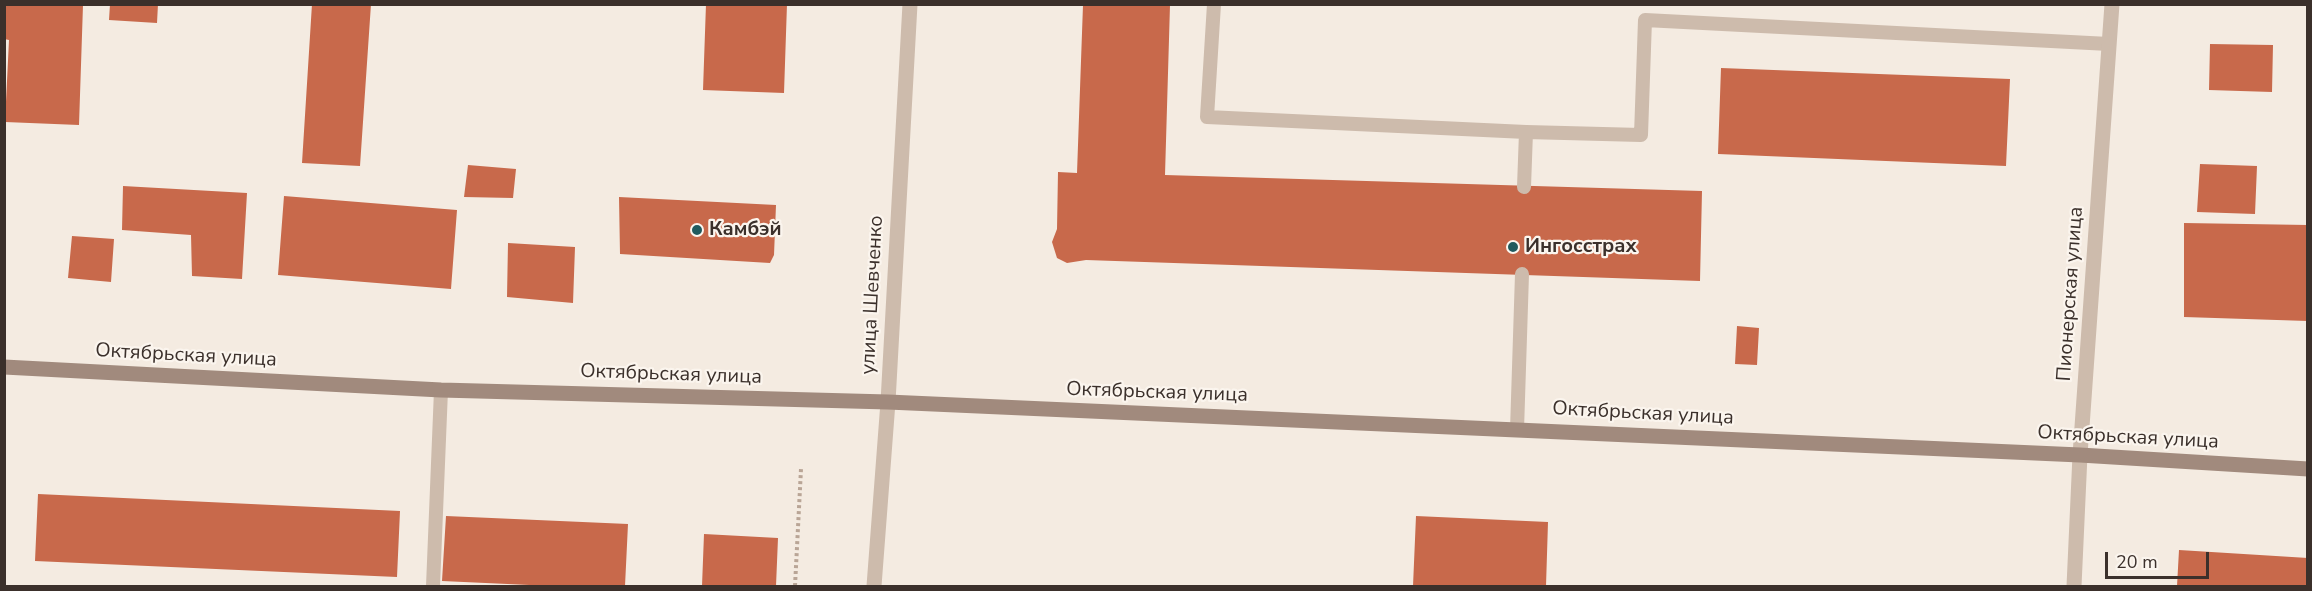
<!DOCTYPE html>
<meta charset="utf-8">
<style>
body{margin:0}
#map{position:relative;width:2312px;height:591px;overflow:hidden;background:#f4ebe1;font-family:"Nunito Sans",sans-serif}
canvas{display:block}
.frame{position:absolute;inset:0;border:6px solid #3b302b;pointer-events:none}
.scale{position:absolute;left:2105px;top:552px;width:104px;height:27px;box-sizing:border-box;border:3px solid #3b302b;border-top:0;padding-left:8px;font-size:18px;line-height:21px;white-space:nowrap;color:#3b302b;-webkit-text-stroke:4px #fbf5ee;paint-order:stroke}
</style>
<div id="map">
<canvas width="2312" height="591"></canvas>
<div class="frame"></div>
<div class="scale">20 m</div>
</div>
<script>
const ctx = document.querySelector('canvas').getContext('2d');
ctx.lineJoin = 'round';
function fill(path, color) { ctx.fillStyle = color; ctx.fill(path, 'evenodd'); }
function stroke(path, color, width, dash) { ctx.strokeStyle = color; ctx.lineWidth = width; ctx.lineCap = dash ? 'butt' : 'round'; ctx.setLineDash(dash || []); ctx.stroke(path); }
function drawText(font, color, halo, rows, align = 'center') {
  ctx.font = font + ' "Nunito Sans",sans-serif'; ctx.lineWidth = 4.5; ctx.setLineDash([]); ctx.textBaseline = 'middle'; ctx.strokeStyle = halo; ctx.fillStyle = color; for (const [text, x, y, turn = 0] of rows) {
    ctx.save(); ctx.translate(x, y); ctx.rotate((+turn || 0) * Math.PI / 180); ctx.textAlign = isNaN(turn) ? turn : align; if (halo) ctx.strokeText(text, 0, 0); ctx.fillText(text, 0, 0); ctx.restore();
  }
}
fill(new Path2D(`
 M110 4H158L157 23 109 20Z
 M312 4H371L360 166 302 163Z
 M706 4H787L784 93 703 90Z
 M4 5H83L79 125 5 122 9 40 4 39Z
 M1083 5H1170L1165 175 1702 191 1700 281 1086 260 1067 263 1057 258 1052 242 1057 229 1058 172 1077 173Z
 M2210 44 2273 45 2272 92 2209 90Z
 M1721 68 2010 79 2006 166 1718 154Z
 M2200 164 2257 166 2255 214 2197 212Z
 M468 165 516 169 513 198 464 197Z
 M123 186 247 193 242 279 192 276 191 235 122 230Z
 M284 196 457 210 451 289 278 275Z
 M619 197 776 205 774 255 770 263 620 254Z
 M2184 223 2308 225V321L2184 317Z
 M72 236 114 239 111 282 68 278Z
 M508 243 575 247 573 303 507 297Z
 M1737 326 1759 328 1757 365 1735 364Z
 M38 494 400 511 397 577 35 561Z
 M446 516 628 524 625 586H551L442 581Z
 M1416 516 1548 522 1546 586H1413Z
 M704 534 778 538 776 586H702Z
 M2179 550 2308 558V586H2177Z`), '#c8694b');
stroke(new Path2D(`
 M795 586 801 469`), '#b9a596', 4, [3, 3]);
stroke(new Path2D(`
 M1214 4 1207 117 1526 132 1641 135 1645 20 2109 44
 M1524 187 1526 132
 M1517 430 1522 274
 M433 586 441 390`), '#cdbbac', 14);
stroke(new Path2D(`
 M2080 455 2112 4`), '#cdbbac', 15);
stroke(new Path2D(`
 M874 586 888 402 910 4
 M2074 586 2080 455`), '#cdbbac', 15);
stroke(new Path2D(`
 M4 367 441 390 888 402 1517 430 2080 455 2308 469`), '#a18a7d', 15);
for (const [x, y, r, color] of [
 [697,230,6,"#1f5a5e"],
 [1513,247,6,"#1f5a5e"]
]) { const dot = new Path2D(); dot.arc(x, y, r, 0, 2 * Math.PI); ctx.fillStyle = color; ctx.fill(dot); stroke(dot, '#fbf5ee', 2); }
drawText('bold 20px', '#3b302b', '#fbf5ee', [
 ["Камбэй",709,230],
 ["Ингосстрах",1525,247]
], 'left');
drawText('20px', '#3b302b', '#fbf5ee', [
 ["Пионерская улица",2071,294,-86],
 ["улица Шевченко",873,295,-87],
 ["Октябрьская улица",186,356,3],
 ["Октябрьская улица",671,375,2],
 ["Октябрьская улица",1157,393,2],
 ["Октябрьская улица",1643,414,3],
 ["Октябрьская улица",2128,438,3]
]);
</script>
